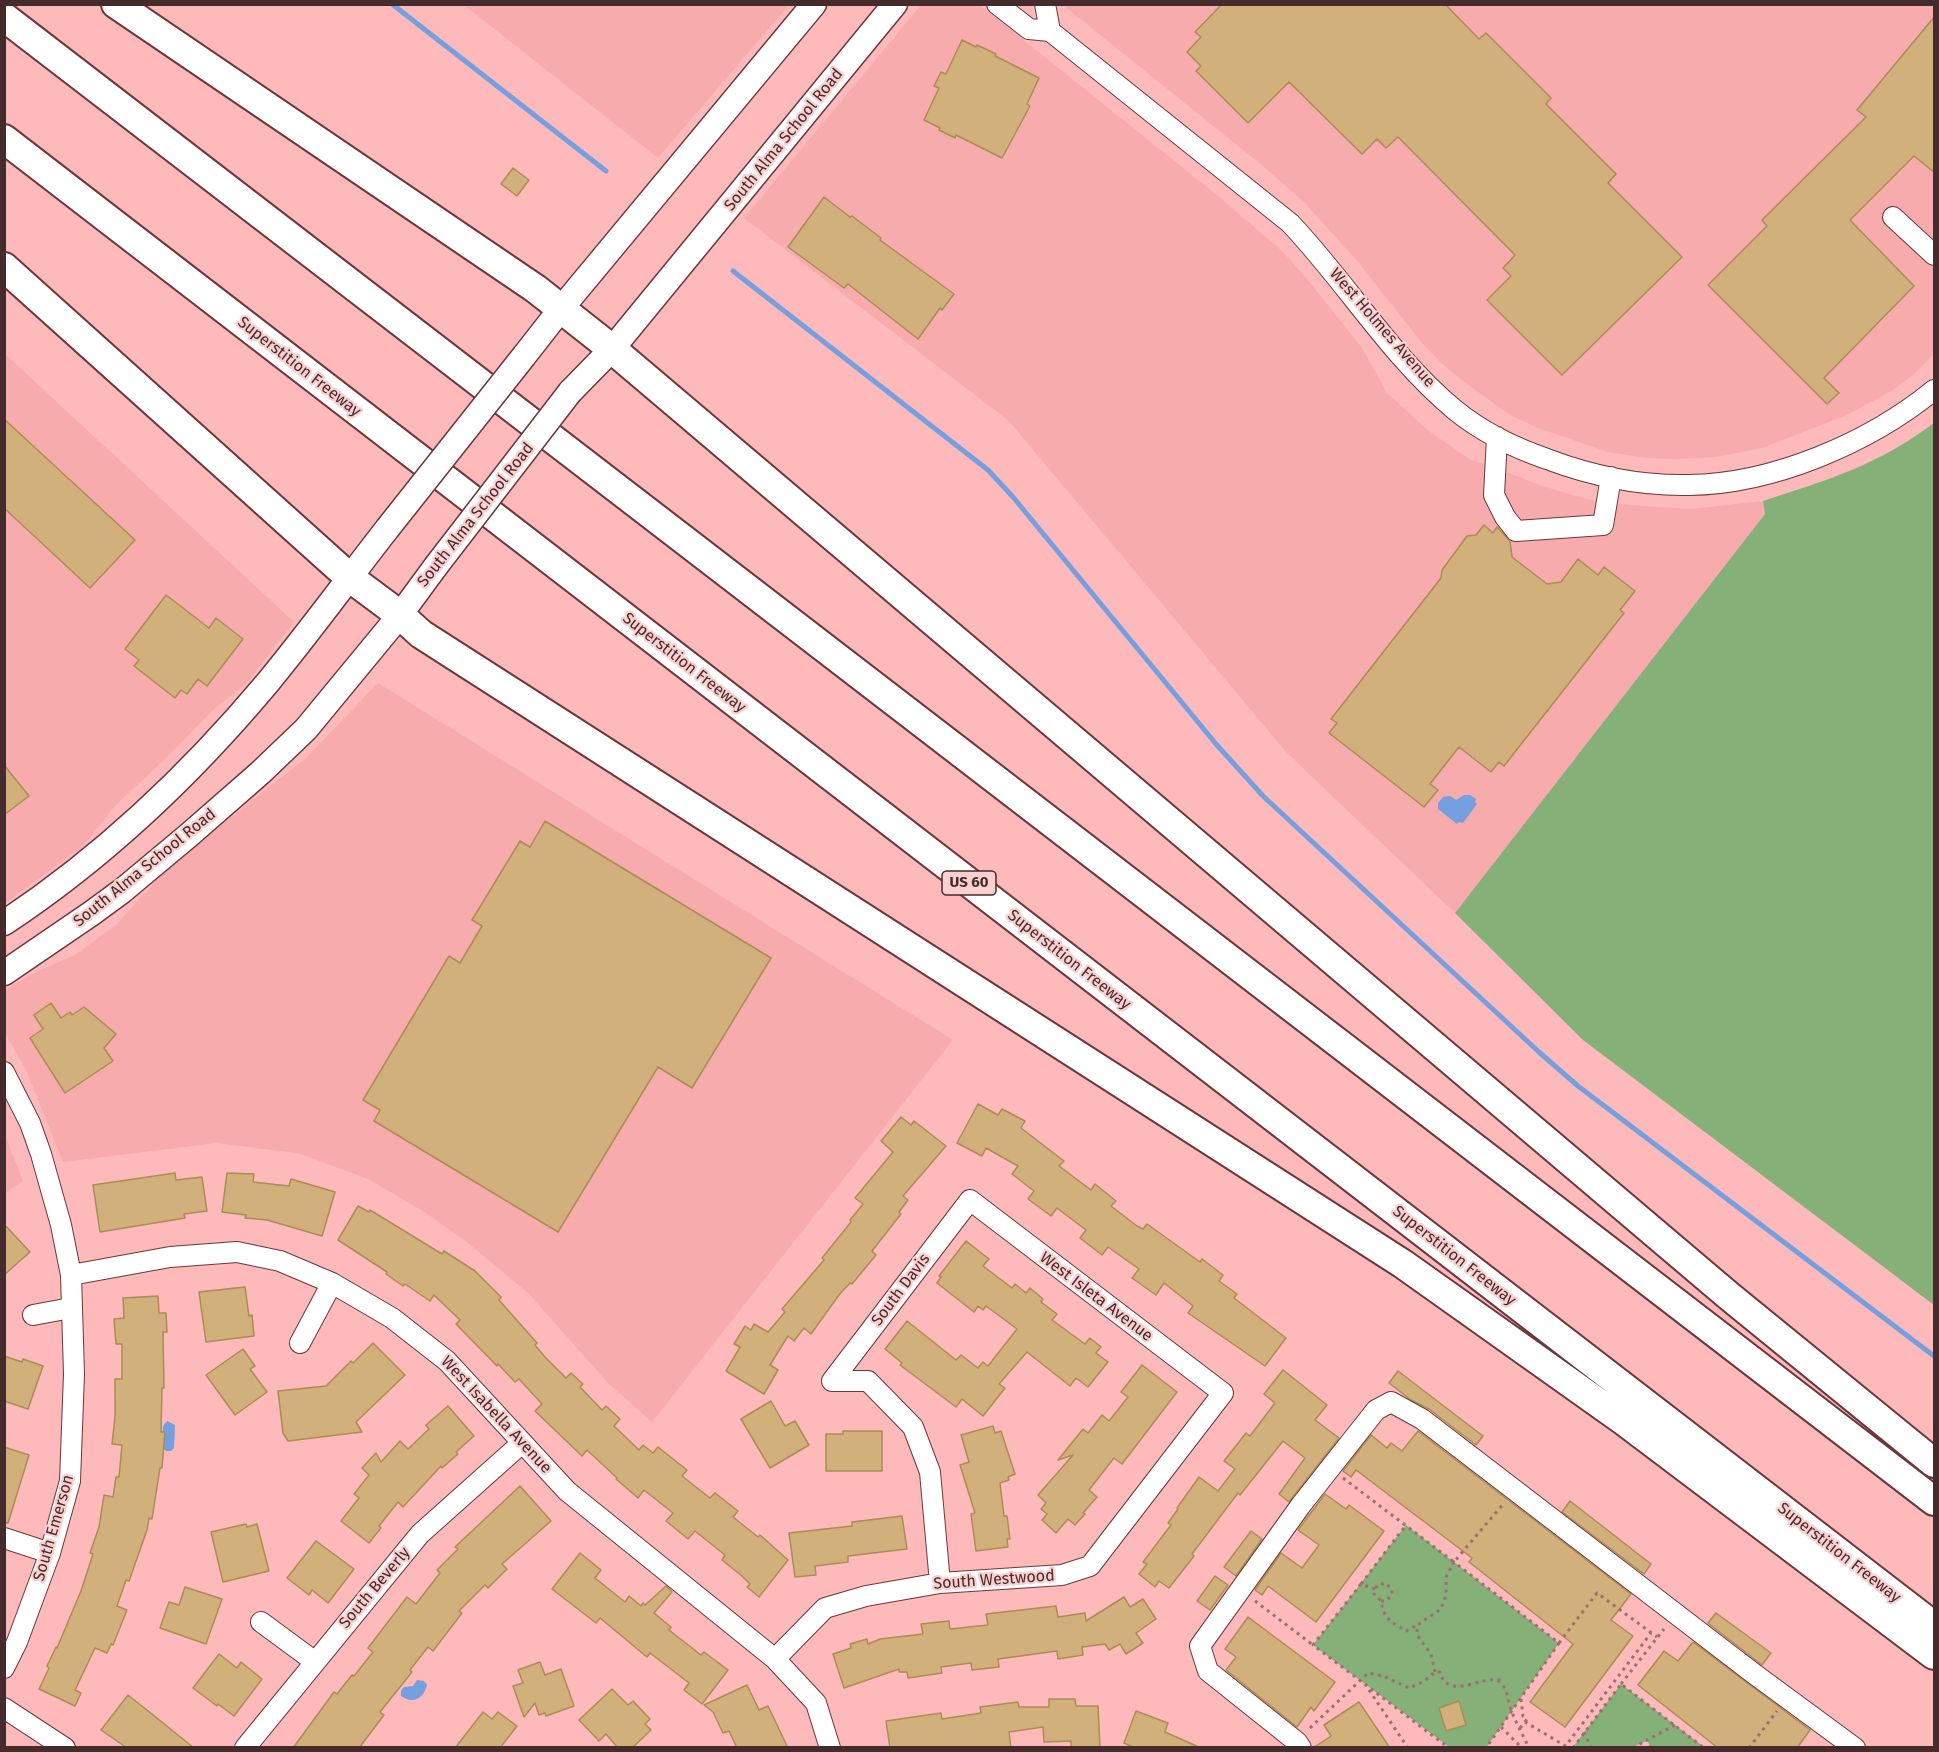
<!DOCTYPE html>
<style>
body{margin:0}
#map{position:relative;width:1939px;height:1752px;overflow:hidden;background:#febaba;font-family:"Fira Sans",sans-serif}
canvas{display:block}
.frame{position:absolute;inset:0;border:6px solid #462b2c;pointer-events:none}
</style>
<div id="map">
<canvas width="1939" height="1752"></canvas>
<div class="frame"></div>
</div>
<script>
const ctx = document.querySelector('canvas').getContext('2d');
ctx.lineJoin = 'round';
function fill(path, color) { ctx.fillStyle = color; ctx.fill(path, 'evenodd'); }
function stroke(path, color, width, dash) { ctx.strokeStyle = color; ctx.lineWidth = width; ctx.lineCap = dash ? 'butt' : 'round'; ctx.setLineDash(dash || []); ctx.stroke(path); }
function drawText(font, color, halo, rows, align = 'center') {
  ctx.font = font + ' "Fira Sans",sans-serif'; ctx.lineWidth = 4.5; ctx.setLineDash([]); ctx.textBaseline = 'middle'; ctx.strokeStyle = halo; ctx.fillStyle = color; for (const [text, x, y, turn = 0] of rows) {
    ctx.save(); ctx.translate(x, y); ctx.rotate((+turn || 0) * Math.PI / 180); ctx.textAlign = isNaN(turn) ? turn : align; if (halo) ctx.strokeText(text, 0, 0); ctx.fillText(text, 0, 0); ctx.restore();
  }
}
fill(new Path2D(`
 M464 5H789L658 158Z
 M921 5H980L1223 200 1283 252 1307 279 1362 348 1387 393 1430 432 1471 460 1494 467 1542 486 1590 500 1629 505 1691 509 1763 501 1765 514 1455 913 1287 753 1009 421 744 218Z
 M1063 5H1934V354L1913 375 1893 390 1847 415 1762 448 1717 457 1675 459 1647 458 1608 452 1538 428 1510 415 1467 384 1440 362 1422 343 1359 263 1305 203 1263 166Z
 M4 353 294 622 245 685 215 708 168 756 115 806 82 847 5 903Z
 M378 683 953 1040 652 1422 609 1384 528 1293 463 1239 423 1211 368 1179 298 1153 216 1143 63 1162 26 1070 5 1033 4 990 38 971 75 955 116 925 162 874 256 797 305 759Z
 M4 1132 23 1181 5 1193H4Z`), '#f7abac');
fill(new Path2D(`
 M1934 423V1305L1583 1040 1455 913 1765 514 1763 501C1828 480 1878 465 1934 423Z
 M1406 1525 1559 1643 1486 1748 1449 1747 1313 1645Z
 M1621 1684 1704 1747H1651L1647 1741 1633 1747H1573Z`), '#85b078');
fill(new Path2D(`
 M1464 795H1470L1476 799 1475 802 1477 804 1463 823 1459 822 1457 824 1438 809V803L1443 797 1450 796 1456 800Z
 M167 1421 175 1425 174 1448 171 1451H166L162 1447 163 1426Z
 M417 1680 424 1681 427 1685C424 1698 413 1705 401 1696V1691L404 1687 413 1686Z`), '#759fdf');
stroke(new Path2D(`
 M392 4 606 171
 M733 271 988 470 1013 497 1216 744 1263 796 1540 1053 1578 1086 1934 1356`), '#759fdf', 5);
const building = new Path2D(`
 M1222 4H1445L1479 39 1486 33 1551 98 1546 104 1616 174 1608 183 1682 257 1562 375 1487 300 1511 276 1503 268 1515 255 1398 137 1386 148 1377 139 1362 154 1289 82 1248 123 1196 71 1201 66 1187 52 1201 37 1195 32Z
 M1935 16V173L1914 156 1850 220 1914 286 1824 378 1839 393 1827 404 1708 285 1767 226 1762 220 1866 117 1857 110Z
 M962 40 976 47 977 45 996 54 995 56 1039 78 1027 104 1030 106 1002 158 956 135 955 138 939 130 940 128 924 120 939 88 934 86 941 72 946 74Z
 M513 168 529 180 517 196 501 184Z
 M824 197 850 217 852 216 881 238 880 240 954 294 942 310 940 308 918 339 848 284 844 288 788 247Z
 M4 419 135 540 90 588 4 508Z
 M1484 525 1493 533 1497 527 1510 541 1512 557 1547 584 1561 582 1578 559 1598 575 1604 567 1635 591 1620 610 1624 613 1504 766 1499 762 1491 772 1459 747 1430 784 1438 790 1424 807 1329 733 1337 723 1331 719 1441 578 1442 570 1467 536 1476 535Z
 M166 595 209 628 216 618 243 639 207 686 198 679 187 694 181 690 175 698 134 666 139 660 125 649Z
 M4 765 29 796 4 815Z
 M545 821 771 958 692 1088 658 1067 558 1232 374 1121 380 1110 363 1100 449 956 460 963 482 926 472 920 520 841 530 847Z
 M51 1003 61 1018 70 1012 72 1015 84 1007 116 1034 104 1048 113 1061 65 1093 30 1038 43 1029 34 1015Z
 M978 1104 998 1115 1002 1109 1025 1121 1021 1128 1064 1161 1059 1166 1091 1190 1095 1184 1116 1201 1111 1206 1137 1226 1143 1229 1147 1224 1200 1262 1202 1259 1223 1275 1219 1281 1237 1294 1234 1298 1286 1338 1265 1366 1188 1313 1193 1306 1164 1283 1156 1295 1132 1278 1139 1269 1108 1247 1102 1255 1080 1238 1086 1230 1057 1208 1051 1216 1028 1199 1034 1191 1012 1174 1018 1166 986 1148 982 1156 957 1143Z
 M901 1117 911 1125 914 1121 946 1146 903 1196 908 1200 899 1212 901 1214 872 1251 876 1255 852 1284 850 1283 839 1295 811 1334 804 1328 794 1341 788 1336 770 1365 778 1370 764 1394 726 1371 740 1347 734 1344 745 1326 751 1330 754 1324 768 1332 785 1312 782 1309 824 1260 822 1258 851 1222 850 1220 863 1204 855 1198 893 1152 881 1141Z
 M175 1173 176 1180 202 1177 207 1211 184 1214 185 1218 100 1232 93 1185Z
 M227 1173 254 1174 253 1182 289 1186 291 1179 335 1192 322 1236 267 1220 245 1218 246 1215 222 1212Z
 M358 1206 369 1212 370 1210 442 1254 444 1251 475 1271 501 1297 499 1300 537 1343 535 1345 544 1356 566 1378 571 1373 583 1384 580 1387 602 1410 606 1406 620 1419 614 1426 639 1450 643 1445 653 1453 658 1447 687 1470 682 1476 710 1498 715 1493 738 1511 733 1517 758 1537 760 1535 788 1560 759 1597 747 1587 750 1584 742 1576 722 1560 725 1555 695 1531 688 1539 666 1521 673 1513 644 1490 638 1498 616 1479 617 1478 587 1450 582 1456 535 1411 542 1404 519 1379 515 1382 498 1364 497 1366 456 1324 460 1320 434 1295 430 1301 405 1284 403 1286 386 1274 387 1272 338 1240Z
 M4 1224 30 1252 4 1275Z
 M966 1241 989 1259 983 1266 1012 1288 1015 1284 1026 1293 1030 1288 1043 1299 1041 1302 1057 1314 1052 1320 1085 1344 1090 1338 1101 1347 1096 1353 1108 1362 1088 1387 1076 1378 1070 1386 1027 1352 999 1384 1005 1388 983 1416 962 1399 956 1407 900 1365 902 1363 885 1349 907 1321 956 1360 961 1355 978 1368 983 1362 988 1366 1017 1329 986 1306 983 1310 978 1306 974 1312 937 1283 941 1277 939 1276Z
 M245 1287 249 1316 252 1315 254 1336 206 1342 199 1292Z
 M158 1296 159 1313H166L167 1332H163L164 1388H162L161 1432H165L162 1468H160L152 1519 149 1518 147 1530 129 1581 126 1580 117 1606 127 1610 113 1645 111 1644 107 1653 95 1648 75 1690 81 1693 75 1706 39 1689 49 1668 47 1666 56 1647 57 1648 81 1591 93 1554 90 1553 99 1527 104 1495 113 1497 116 1477H119L122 1445 112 1444 115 1417V1379H122V1344H116L114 1319 124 1318 123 1298Z
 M373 1343 405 1375 356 1422 362 1432 288 1441 283 1433 278 1391 326 1386 351 1361 353 1363Z
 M243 1349 255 1366 250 1369 267 1392 235 1415 206 1375Z
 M4 1356 22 1362 23 1359 43 1366 28 1409 4 1401Z
 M1142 1365 1177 1392 1122 1464 1114 1458 1089 1490 1097 1497 1083 1513 1085 1514 1075 1525 1068 1519 1056 1533 1042 1520 1047 1514 1041 1509 1046 1503 1038 1495 1073 1455 1058 1460 1083 1429 1088 1433 1102 1415 1109 1421 1128 1397 1121 1392Z
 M1283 1370 1327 1405 1315 1420 1339 1438 1289 1502 1279 1494 1305 1458 1283 1441 1240 1495 1238 1493 1192 1554 1194 1556 1169 1588 1159 1581 1155 1587 1139 1574 1147 1564 1143 1562 1171 1525 1168 1523 1178 1509 1177 1508 1199 1477 1218 1491 1235 1469 1224 1461 1246 1433 1250 1436 1275 1403 1264 1394Z
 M1398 1371 1483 1436 1476 1445 1429 1409 1411 1400 1389 1383Z
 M771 1401 785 1426 795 1421 809 1445 770 1468 741 1419Z
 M448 1406 474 1436 456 1452 458 1454 442 1468 441 1466 403 1507 398 1502 379 1526 381 1528 369 1543 341 1521 359 1498 354 1494 369 1475 362 1468 376 1453 381 1462 400 1441 408 1449 429 1429 426 1425Z
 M993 1426 995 1433 1001 1431 1015 1474 1008 1477 1009 1480 1000 1483 1004 1516H1007L1010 1539H1007L1008 1547 976 1551 971 1514 975 1513 960 1465 969 1462 961 1435Z
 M843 1431H882V1471H826V1434H843Z
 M1418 1431 1631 1594 1611 1620 1633 1636 1565 1727 1530 1702 1573 1644 1469 1562 1472 1558 1356 1470 1351 1477 1343 1471 1371 1435 1387 1448 1391 1443 1402 1451Z
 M4 1447 29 1455 8 1523H4Z
 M520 1486 551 1521 502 1564 507 1569 488 1588 485 1585 459 1611 462 1613 433 1651 428 1647 410 1670 412 1672 380 1712 384 1715 359 1748H293L334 1692 337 1694 352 1675 354 1676 373 1652 368 1648 407 1597 416 1604 440 1573 437 1570 458 1549 455 1547Z
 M1325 1494 1346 1509 1349 1505 1384 1531 1316 1622 1268 1586 1262 1595 1255 1590 1281 1553 1302 1568 1319 1545 1298 1530Z
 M1570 1501 1651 1564 1644 1574 1562 1512Z
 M902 1516 907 1549 848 1556V1562L815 1566 816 1575 795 1577 789 1533 852 1526V1522Z
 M246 1524 247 1527 257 1524 269 1571 223 1582 211 1532Z
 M1251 1531 1262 1539 1236 1576 1224 1567Z
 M316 1541 354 1569 328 1603 312 1590 309 1595 287 1578Z
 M580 1553 601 1570 595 1578 625 1602 629 1596 641 1606 643 1603 645 1605 666 1586 672 1592 654 1613 671 1627 669 1630 701 1655 704 1652 728 1670 702 1704 684 1690 689 1683 650 1653 647 1657 600 1618 596 1623 552 1589Z
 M1215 1576 1228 1585 1210 1610 1197 1601Z
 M185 1587 222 1599 206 1644 160 1628 169 1602 179 1605Z
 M1124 1597 1130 1607 1143 1599 1156 1619 1136 1633 1143 1643 1126 1654 1120 1644 1109 1650 1105 1644 1082 1647 1083 1655 1058 1659 1057 1651 998 1659 999 1667 972 1670 971 1663 941 1667 942 1673 908 1678 907 1672H899V1669L844 1688 833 1654 851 1648 850 1644 867 1639 868 1644 880 1639 923 1634 921 1624 949 1621 950 1629 988 1625 986 1614 1056 1606 1058 1617 1085 1613 1086 1621Z
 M1716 1613 1771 1653 1762 1665 1708 1623Z
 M1248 1617 1335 1682 1314 1711 1311 1707 1297 1727 1226 1670 1236 1657 1225 1649Z
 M1693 1642 1810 1730 1797 1748H1718L1638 1685 1664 1651 1678 1661Z
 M219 1654 237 1668 241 1662 262 1679 234 1716 218 1704 217 1706 193 1688Z
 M540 1662 545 1675 561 1669 574 1706 546 1716 545 1713 539 1715 535 1703 524 1717 513 1686 523 1683 518 1670Z
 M747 1685 759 1710 768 1706 788 1748H737L729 1731 723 1733 713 1712 704 1705Z
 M612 1689 628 1705 633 1701 650 1719 645 1724 651 1730 632 1748H618L606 1734 599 1741 579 1720Z
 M128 1695 152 1714 194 1748H127L101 1730Z
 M1049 1699H1075L1076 1706H1098L1100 1748H1071V1741L1044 1742 1043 1727 1009 1732 1011 1748H890L886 1721 941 1713 942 1719 981 1713 980 1707 1018 1702 1019 1707H1049Z
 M1459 1701 1466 1725 1446 1731 1439 1708Z
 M1359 1702 1390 1748H1313L1331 1736 1324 1725Z
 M1136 1711 1168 1723 1165 1732 1201 1748H1135L1124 1743Z
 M483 1712 492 1719 498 1712 517 1726 500 1748H455Z`);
fill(building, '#d2b07b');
stroke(building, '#ac8b58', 1.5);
const minor = new Path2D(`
 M997 4 1029 29 1050 31 1290 223C1347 283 1391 357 1455 410 1482 432 1515 448 1547 459 1592 476 1640 486 1689 485 1773 484 1869 443 1934 390
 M1045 4 1050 31
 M1893 217 1934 255
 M1497 437 1494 495 1505 517 1516 531 1603 525 1611 477
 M4 1072 30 1123 41 1154 61 1225 71 1275 74 1374 70 1481 50 1553 17 1642 4 1668
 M71 1275 170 1257 237 1252 280 1261 332 1283 392 1318 447 1361 567 1491 775 1659 816 1703 830 1748
 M33 1315 71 1308
 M300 1343 332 1283
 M832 1381H868L913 1427 930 1472 940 1583
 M4 1538 50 1553
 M261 1622 314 1661
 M775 1659 825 1608 866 1596 940 1583 1062 1575 1090 1566 1223 1393 970 1200 832 1381
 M4 1708 65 1748
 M245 1748 420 1534 522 1443
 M1301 1748 1297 1742 1208 1671 1200 1646 1301 1505 1376 1410 1391 1402 1422 1419 1753 1673 1855 1748`);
const major = new Path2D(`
 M524 356 560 310 814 4
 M570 392 612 349 895 4
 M4 923C104 857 193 772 269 681 310 631 348 579 387 529
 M4 973 92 913 122 891 189 835 260 773 306 729 400 615 436 566`);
const highway = new Path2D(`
 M116 4 536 289 612 349 1729 1296 1934 1463
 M4 17 1934 1501
 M4 139 1934 1626
 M4 267 349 577 400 615 421 634 1403 1264 1624 1421 1934 1655`);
stroke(minor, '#6e3638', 22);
stroke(major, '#6e3638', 27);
stroke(highway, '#6e3638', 32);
stroke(new Path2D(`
 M1343 1478 1454 1562 1504 1503
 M1361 1584 1313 1645 1449 1748
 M1375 1589 1361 1584 1406 1525
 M1255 1601 1313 1645
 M1381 1601H1386L1392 1595V1590L1386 1583 1377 1585 1374 1594 1381 1601 1383 1611 1390 1621 1406 1631 1417 1625
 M1559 1643 1597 1593 1657 1637
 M1435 1672 1431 1654 1417 1635V1628L1420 1623 1441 1609 1446 1595V1577L1454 1562 1559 1643 1486 1748
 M1498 1681 1502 1676
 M1621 1684 1664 1629
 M1369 1690 1408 1748
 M1521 1699 1523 1716 1527 1719 1525 1722
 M1501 1727 1522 1748
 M1310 1728 1368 1673 1383 1676 1409 1688 1423 1682 1435 1672H1440C1447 1702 1485 1674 1498 1681 1500 1682 1503 1685 1504 1687 1508 1694 1508 1702 1511 1710 1516 1723 1523 1735 1529 1748
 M1520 1728 1525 1722 1569 1748
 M1584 1732 1591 1748
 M1564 1748 1651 1633
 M1573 1748 1621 1684 1704 1748
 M1633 1748 1647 1740
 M1651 1748 1647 1740 1675 1725
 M1749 1748 1777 1711`), '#9d6f6f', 3, [3, 4.5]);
stroke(minor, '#fff', 20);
stroke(major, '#fff', 24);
stroke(highway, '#fff', 28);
const majorBridge = new Path2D(`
 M387 529 524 356
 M436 566 570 392`);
stroke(majorBridge, '#6e3638', 27, []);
stroke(majorBridge, '#fff', 24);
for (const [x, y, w] of [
 [969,883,54]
]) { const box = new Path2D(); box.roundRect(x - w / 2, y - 12, w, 24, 4.5); ctx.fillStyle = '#facfcf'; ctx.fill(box); stroke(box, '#462b2c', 1.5); }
drawText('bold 15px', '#462b2c', null, [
 ["US 60",969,883]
]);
drawText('16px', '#462b2c', '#facfcf', [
 ["South Alma School Road",784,140,-51],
 ["West Holmes Avenue",1382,328,49],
 ["Superstition Freeway",299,367,38],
 ["South Alma School Road",476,515,-52],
 ["Superstition Freeway",684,663,38],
 ["South Alma School Road",145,868,-39],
 ["Superstition Freeway",1069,960,38],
 ["Superstition Freeway",1454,1256,38],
 ["South Davis",901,1290,-53],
 ["West Isleta Avenue",1096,1297,37],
 ["West Isabella Avenue",496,1415,47],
 ["South Emerson",54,1528,-74],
 ["Superstition Freeway",1839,1553,38],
 ["South Westwood",994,1580,-4],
 ["South Beverly",375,1588,-50]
]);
</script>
